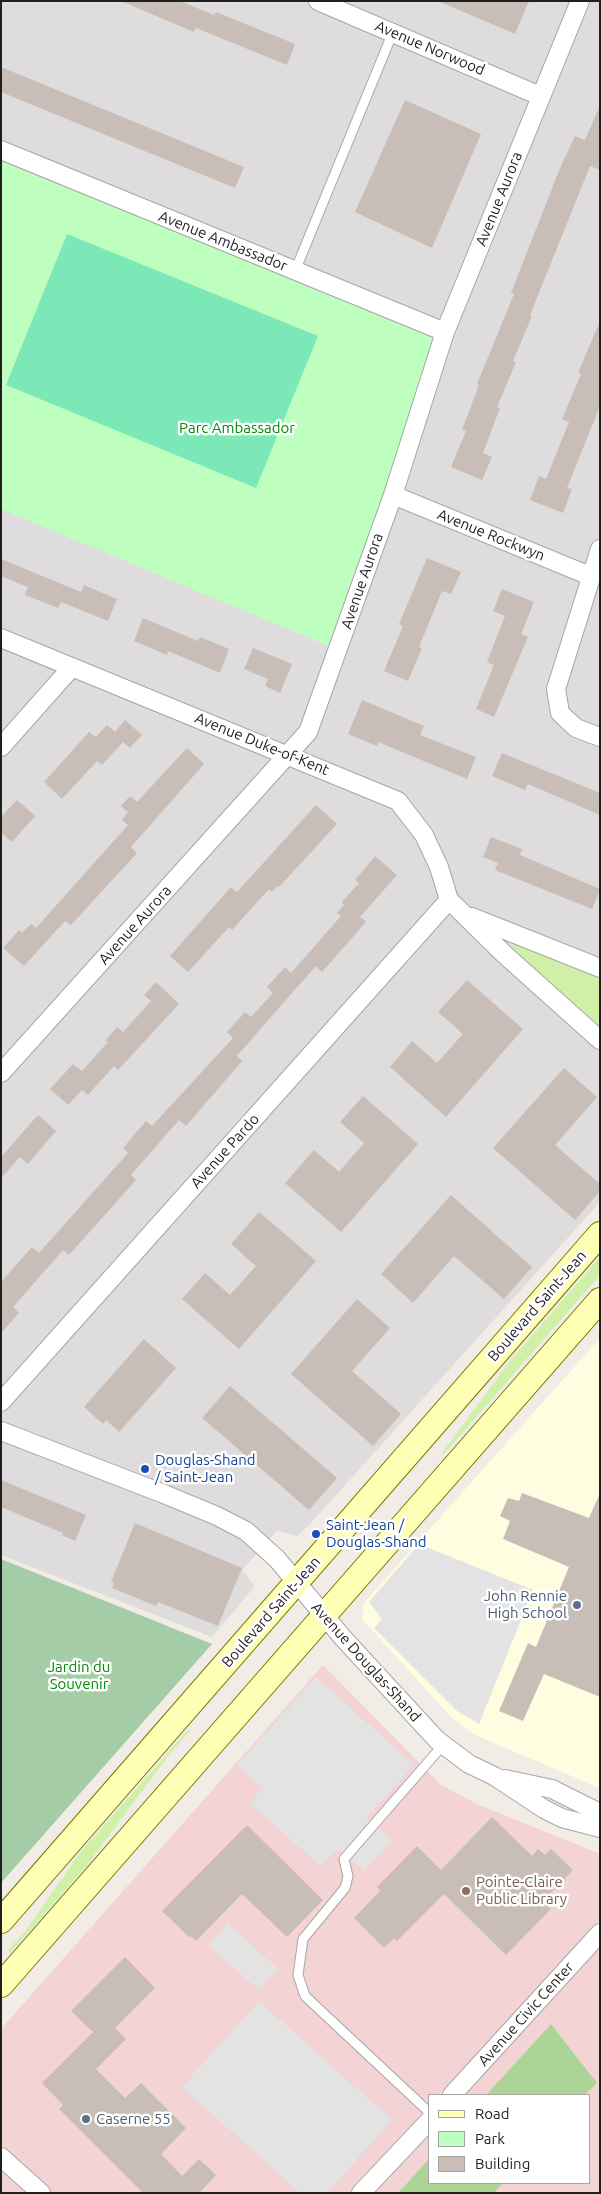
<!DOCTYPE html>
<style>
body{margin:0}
#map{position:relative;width:601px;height:2194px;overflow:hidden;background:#f1ece5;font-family:Ubuntu,sans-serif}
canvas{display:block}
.frame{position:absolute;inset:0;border:2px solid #1f1f1f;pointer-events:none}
.legend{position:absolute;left:428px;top:2094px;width:162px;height:90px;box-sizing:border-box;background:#fff;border:1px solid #a5a5a5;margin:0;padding:6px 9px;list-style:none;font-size:15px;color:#1f1f1f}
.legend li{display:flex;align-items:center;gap:10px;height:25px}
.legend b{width:25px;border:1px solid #a5a5a5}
</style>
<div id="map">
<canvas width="601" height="2194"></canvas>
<div class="frame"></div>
<ul class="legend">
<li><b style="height:6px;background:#fffeb5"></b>Road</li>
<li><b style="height:14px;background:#beffbf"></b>Park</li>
<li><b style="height:14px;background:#c9beb7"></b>Building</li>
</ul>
</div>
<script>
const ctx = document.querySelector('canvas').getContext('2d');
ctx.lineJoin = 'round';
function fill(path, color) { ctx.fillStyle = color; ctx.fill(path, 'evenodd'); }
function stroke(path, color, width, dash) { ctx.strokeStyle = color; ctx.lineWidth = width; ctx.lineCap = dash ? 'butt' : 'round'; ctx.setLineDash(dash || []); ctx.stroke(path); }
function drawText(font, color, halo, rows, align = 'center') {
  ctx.font = font + ' Ubuntu,sans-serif'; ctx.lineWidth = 5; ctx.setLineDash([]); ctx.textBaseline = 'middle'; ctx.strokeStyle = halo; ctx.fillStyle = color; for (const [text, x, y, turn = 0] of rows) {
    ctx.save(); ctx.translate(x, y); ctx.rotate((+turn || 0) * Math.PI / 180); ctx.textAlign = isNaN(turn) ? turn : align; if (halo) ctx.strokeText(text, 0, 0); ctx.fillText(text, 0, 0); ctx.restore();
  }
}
fill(new Path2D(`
 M1 1H600V1202L309 1525 297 1536 277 1531 242 1570 255 1586 212 1637 1 1555Z`), '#dedcdc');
fill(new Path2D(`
 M323 1665 441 1785 477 1804 600 1854V2193H494L503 2183H590V2095H585L597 2083 551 2024 486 2095H430V2158L398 2193H1V2029Z`), '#f3d3d3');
fill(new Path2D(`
 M600 1338V1788L475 1735 451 1717 362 1619 364 1603Z`), '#fffde0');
fill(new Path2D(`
 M515 944 600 979V1029L511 950Z
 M600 1257V1275L444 1454 442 1453 510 1361Z
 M188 1730 190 1731 169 1755 87 1865 10 1953 7 1951 24 1933 80 1853Z`), '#cff0a6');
fill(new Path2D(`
 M551 2024 597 2083 585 2095H486Z
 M430 2158V2183H503L494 2193H398Z`), '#acd496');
fill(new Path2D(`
 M1 1559 212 1644 1 1883Z`), '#a4cca7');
fill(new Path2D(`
 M1 155 445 332 338 650 1 509Z`), '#beffbf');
fill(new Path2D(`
 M67 234 318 336 256 488 6 385Z`), '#7ce7b7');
fill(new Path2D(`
 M419 1544 533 1590 479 1724 457 1711 374 1628 382 1619 369 1602Z
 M316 1677 414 1765 367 1818 392 1841 364 1871 338 1849 321 1867 250 1803 262 1788 237 1765Z
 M228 1923 278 1969 259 1990 208 1945Z
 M259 2001 392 2120 327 2193H300L182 2087Z`), '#e3e3e3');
fill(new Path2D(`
 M121 1H180L214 15 216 12 295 44 287 65 196 28 194 32Z
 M438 1H529L515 34Z
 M1 67 244 167 235 188 1 92Z
 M405 100 481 134 432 248 355 212Z
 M600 105V170L590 166 530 315 532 316 513 361 516 362 497 407 500 408 483 453 492 457 482 480 451 467 466 431 462 430 479 385 477 384 514 294 511 293 560 168 575 136 585 140Z
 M600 321V406L567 488 572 489 563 513 530 500 539 476 546 479 569 422 562 419 581 374 578 373Z
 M427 558 461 572 451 594 442 591 419 647 422 648 408 681 384 671 403 626 399 624Z
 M1 559 81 592 84 585 117 599 108 621 61 602 58 608 25 595 28 587 1 576Z
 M502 589 534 602 521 634 528 637 494 717 476 709 494 665 487 662 505 616 493 611Z
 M143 618 198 641 200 637 229 649 220 673 168 651 167 655 134 641Z
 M253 648 292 664 280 693 265 686 268 679 244 669Z
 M362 700 424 726 420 735 476 757 467 779 378 742 377 746 348 734Z
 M125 720 142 735 130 748 123 742 102 765 97 761 62 799 44 782 89 732 96 737 107 725 115 732Z
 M187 748 204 764 131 847 137 853 71 925 65 921 24 966 3 948 19 930 22 933 31 924 36 928 128 825 122 820 128 812 121 806 130 796 137 802Z
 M502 753 600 793V815L528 784 525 790 492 776Z
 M17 800 35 816 12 842 1 833V817Z
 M316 805 337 824 279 887 277 886 272 892 269 889 232 930 229 927 188 972 170 956 231 887 237 892Z
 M491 837 522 849 520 855 600 889 592 909 495 870 498 863 483 857Z
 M375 856 397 875 360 917 366 922 322 972 316 966 277 1010 237 1056 242 1061 186 1126 179 1120 131 1175 136 1180 69 1255 63 1250 13 1307 19 1313 1 1333V1282L32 1247 39 1253 128 1153 123 1148 146 1121 152 1126 233 1038 227 1032 245 1012 251 1017 273 993 267 987 285 967 291 973 341 916 337 913 344 905 342 902 359 883 355 880Z
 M467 980 523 1029 446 1117 390 1067 412 1041 437 1063 463 1034 438 1012Z
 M156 982 179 1004 118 1070 114 1066 88 1095 82 1090 68 1105 50 1089 73 1064 82 1071 108 1042 106 1040 117 1027 123 1032 151 1001 144 995Z
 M564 1068 597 1097 555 1145 600 1184V1191L575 1220 493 1148Z
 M363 1096 418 1144 341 1232 285 1183 314 1150 339 1172 364 1143 340 1122Z
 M38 1115 56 1131 28 1164 20 1157 1 1178V1157Z
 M451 1195 532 1267 504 1299 454 1256 413 1303 381 1274Z
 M259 1212 316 1261 239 1349 182 1299 205 1273 230 1295 256 1266 231 1244Z
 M357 1299 390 1328 352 1371 401 1414 373 1446 291 1374Z
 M144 1339 176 1368 119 1432 106 1420 103 1424 84 1407Z
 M230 1386 337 1478 309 1510 202 1418Z
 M1 1480 86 1515 75 1541 62 1535 63 1533 1 1507Z
 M522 1493 589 1518 600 1493V1697L544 1674 523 1721 499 1711 528 1643 536 1647 569 1567 503 1539 510 1521 500 1516 508 1498 519 1501Z
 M135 1523 242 1568 218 1626 158 1602 156 1606 112 1588 114 1583 111 1582Z
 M492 1817 532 1856 538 1849 545 1855 551 1849 573 1870 543 1901 551 1909 506 1955 444 1894 397 1941 394 1938 384 1948 354 1918 380 1891 377 1887 417 1846 441 1870Z
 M247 1825 323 1900 287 1937 242 1894 196 1941 190 1936 189 1937 162 1911Z
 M125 1957 155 1988 115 2028 126 2039 96 2069 125 2098 141 2083 186 2128 161 2154 182 2176 199 2159 216 2175 199 2193H143L59 2109 63 2105 42 2083 93 2032 71 2011Z`), '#c9beb7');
const service = new Path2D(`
 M295 271 393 32
 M430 2113 305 1996 298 1975 303 1939 345 1888 348 1876 344 1859 443 1745`);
const minor = new Path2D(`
 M318 1 540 96
 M1 150 445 332
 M393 495 590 576
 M600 549 556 689 560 713 576 728 600 737
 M1 638 398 801 424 835 439 867 449 900 504 954 600 1040
 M1 747 72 667
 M472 917 600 968
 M1 1073 308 732 393 495 445 332 580 1
 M1 1402 449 900
 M1 1431 164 1494 217 1516 246 1531 277 1559 343 1638 437 1740 469 1764 494 1776 544 1809 562 1818 600 1828
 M505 1779 552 1789 600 1813
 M452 2095 600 1933
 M1 2157 41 2193
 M361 2193 430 2120`);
const secondary = new Path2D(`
 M1 1921 600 1234
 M1 1985 600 1300`);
stroke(service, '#a6a6a6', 11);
stroke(minor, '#a6a6a6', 20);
stroke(secondary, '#777d00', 26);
stroke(service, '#fff', 9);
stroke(minor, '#fff', 18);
stroke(secondary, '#fffeb5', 24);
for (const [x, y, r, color] of [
 [145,1469,5,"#1a4fb4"],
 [316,1534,5,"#1a4fb4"],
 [577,1605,5,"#5c6f8a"],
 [466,1891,5,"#8d6e63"],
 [86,2119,5,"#5c6f8a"]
]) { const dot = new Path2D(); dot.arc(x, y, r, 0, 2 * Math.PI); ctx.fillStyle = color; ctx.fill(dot); stroke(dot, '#fff', 2); }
drawText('15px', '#1f1f1f', '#fff', [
 ["Avenue Norwood",430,48,23],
 ["Avenue Aurora",499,199,-68],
 ["Avenue Ambassador",223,241,22],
 ["Avenue Rockwyn",491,535,22],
 ["Avenue Aurora",362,581,-71],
 ["Avenue Duke-of-Kent",262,744,22],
 ["Avenue Aurora",135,925,-48],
 ["Avenue Pardo",225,1151,-48],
 ["Boulevard Saint-Jean",537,1306,-49],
 ["Boulevard Saint-Jean",271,1612,-49],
 ["Avenue Douglas-Shand",366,1662,48],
 ["Avenue Civic Center",526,2014,-48]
]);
drawText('15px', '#018a03', '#fff', [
 ["Parc Ambassador",237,428],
 ["Jardin du",79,1667],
 ["Souvenir",79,1684]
]);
drawText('15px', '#164399', '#fff', [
 ["Douglas-Shand",155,1460],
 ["/ Saint-Jean",155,1477],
 ["Saint-Jean /",326,1525],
 ["Douglas-Shand",326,1542]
], 'left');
drawText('15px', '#4e5e75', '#fff', [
 ["John Rennie",567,1596],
 ["High School",567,1613],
 ["Caserne 55",96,2119,"left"]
], 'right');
drawText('15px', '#785e54', '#fff', [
 ["Pointe-Claire",476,1882],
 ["Public Library",476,1899]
], 'left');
</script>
